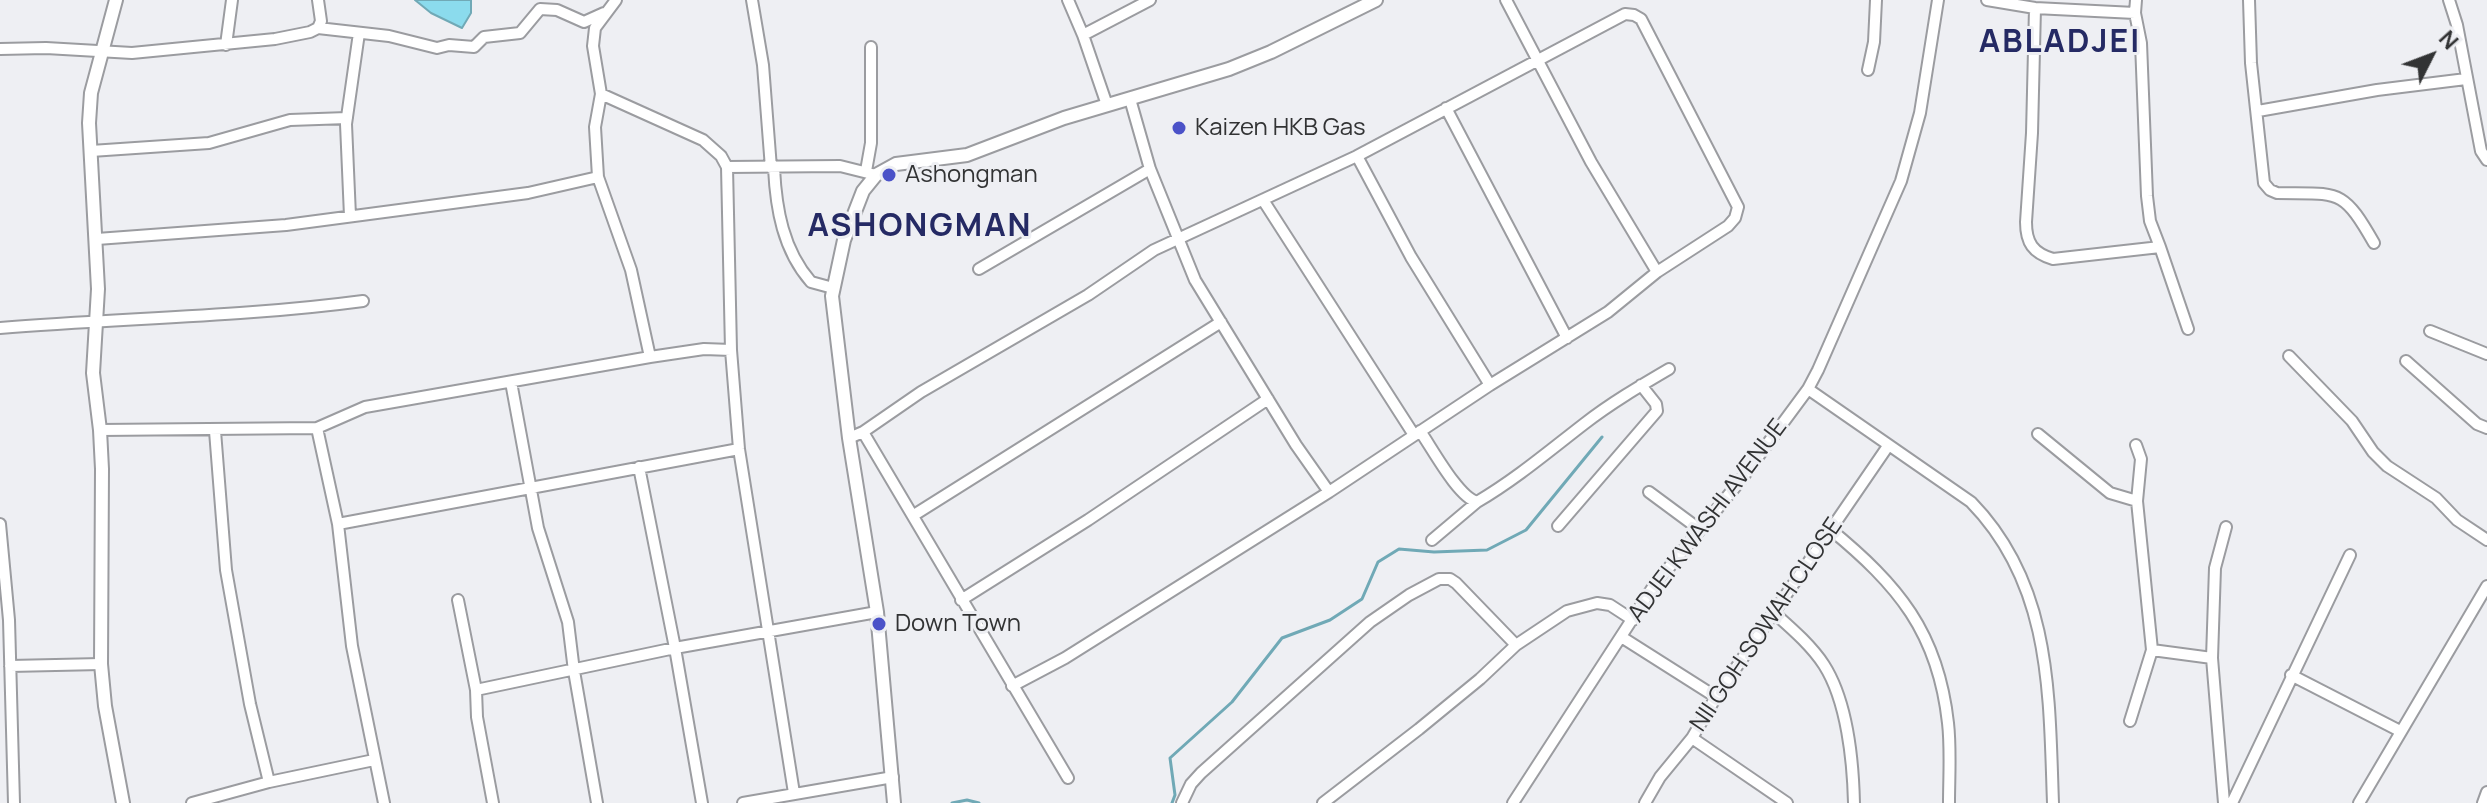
<!DOCTYPE html>
<style>
body{margin:0}
#map{position:relative;width:2487px;height:803px;overflow:hidden;background:#eeeff3;font-family:Manrope,sans-serif}
canvas{display:block}
.north{position:absolute;left:2391px;top:16px;width:80px;height:80px;-webkit-text-stroke:6px #eeeff3;paint-order:stroke;rotate:48deg;font-size:22px;font-weight:700;line-height:32px;text-align:center;color:#323334}
.north::after{content:'';display:block;margin:auto;width:28px;height:36px;background:#323334;clip-path:polygon(50% 0,100% 100%,50% 72%,0 100%)}
</style>
<div id="map">
<canvas width="2487" height="803"></canvas>
<div class="north">N</div>
</div>
<script>
const ctx = document.querySelector('canvas').getContext('2d');
ctx.lineJoin = 'round';
function fill(path, color) { ctx.fillStyle = color; ctx.fill(path, 'evenodd'); }
function stroke(path, color, width, dash) { ctx.strokeStyle = color; ctx.lineWidth = width; ctx.lineCap = dash ? 'butt' : 'round'; ctx.setLineDash(dash || []); ctx.stroke(path); }
function drawText(font, color, halo, rows, align = 'center') {
  ctx.font = font + ' Manrope,sans-serif'; ctx.lineWidth = 6; ctx.setLineDash([]); ctx.textBaseline = 'middle'; ctx.strokeStyle = halo; ctx.fillStyle = color; for (const [text, x, y, turn = 0] of rows) {
    ctx.save(); ctx.translate(x, y); ctx.rotate((+turn || 0) * Math.PI / 180); ctx.textAlign = isNaN(turn) ? turn : align; if (halo) ctx.strokeText(text, 0, 0); ctx.fillText(text, 0, 0); ctx.restore();
  }
}
const water = new Path2D(`
 M415 0H471V13L462 28 431 13Z`);
fill(water, '#8bdbed');
stroke(water, '#70a9b6', 2);
stroke(new Path2D(`
 M952 803 967 800 979 803
 M1172 803 1175 795 1170 758 1232 702 1282 638 1330 620 1362 599 1378 562 1399 549 1434 552 1487 550 1526 530 1602 437`), '#70a9b6', 3);
const minor = new Path2D(`
 M616 0 595 28 593 46 601 94 595 127 598 177 631 270 650 357
 M752 0 763 65 771 168
 M1068 0 1083 35 1107 105
 M1506 0 1591 162 1657 272
 M1987 0 2035 8 2135 13
 M2136 0 2135 13 2141 43 2147 196 2150 221 2160 247
 M2249 0 2251 63 2264 183 2270 190 2277 193C2339 194 2342 187 2374 243
 M2449 0 2457 25 2481 151 2487 160
 M2035 8 2032 133 2026 222C2026 243 2033 253 2053 259L2160 247 2188 329
 M318 28 389 36 437 48 449 45 474 47 484 37 520 33 540 9 557 10 584 22 604 13
 M1083 35 1150 0
 M226 45 232 0
 M0 49 46 48 132 53 275 39 310 32 318 28 321 21 318 0
 M1868 70 1874 42 1876 0
 M601 94 703 140 721 156 727 167 731 350 739 449 794 793
 M1130 99 1150 169 1195 280 1296 445 1329 492
 M1446 108 1567 338
 M2258 111 2377 90 2466 79
 M91 151 209 143 290 120 347 118
 M1357 156 1411 257 1490 385
 M727 167 840 166 876 175
 M774 168C776 209 783 250 811 282L833 288
 M866 171 871 143V47
 M1263 200 1414 435
 M350 216 346 124 359 33
 M97 239 286 225 528 193 598 177
 M979 269 1150 169
 M0 328C121 318 243 317 363 301
 M2430 331 2487 354
 M2289 356 2352 421 2373 452 2387 466 2436 498 2457 520 2487 540
 M2406 361 2477 424 2487 428
 M511 382 538 528 568 622 574 671 597 803
 M1808 389 1971 502C2052 585 2049 694 2053 803
 M317 428 338 524 352 646 384 803
 M100 430 317 428 365 407 650 357 704 349 731 350
 M215 431 226 570 250 704 269 782
 M1420 431C1432 448 1458 497 1477 502 1516 479 1549 451 1584 424 1611 403 1640 386 1669 369
 M863 432 1068 778
 M2038 434 2110 493 2137 501
 M849 438 863 432 921 392 1088 295 1154 250 1357 156 1625 14 1634 15 1641 19 1738 207 1735 218 1728 226 1657 272 1608 312 1490 385 1329 492 1065 658 1012 686
 M2136 445 2141 459 2137 501 2152 650 2212 658
 M639 467 675 648 702 803
 M1649 492 1699 529
 M914 515 1221 322
 M0 524 9 620 14 803
 M338 524 739 449
 M1558 526 1657 411 1656 404 1641 385
 M1830 529C1898 585 1938 632 1948 723 1951 749 1949 777 1949 803
 M1432 540 1477 502
 M458 600 476 690 477 717 493 803
 M961 600 1088 520 1268 399
 M1773 612C1791 628 1811 645 1824 665 1847 701 1853 761 1854 803
 M1623 638 1716 697
 M10 666 101 664
 M2291 675 2400 731
 M476 690 675 648 877 612
 M2130 721 2152 650
 M1692 738 1787 803
 M192 803 269 782 374 760
 M743 803 893 777
 M1182 803 1191 784 1201 773 1370 622 1409 595 1439 579H1450L1456 583 1516 645
 M1323 803 1419 729 1480 679 1516 645 1567 611 1597 603 1610 605 1633 620
 M1513 803 1653 587 1740 481 1808 389 1818 370 1901 181 1920 113 1938 0
 M1645 803 1660 777 1692 738 1716 697 1888 446
 M2224 803 2212 658 2215 568 2226 527
 M2232 803 2350 555
 M2359 803 2487 586
 M2483 803 2487 792`);
const tertiary = new Path2D(`
 M116 0 91 93 89 123 98 289 93 373 100 430 102 469 101 664 105 706 123 803
 M894 803 877 612 849 438 832 296 844 240 863 191 876 175 896 164 967 155 1064 118 1229 69 1271 52 1376 0`);
stroke(minor, '#9b9ca0', 14);
stroke(tertiary, '#9b9ca0', 16);
stroke(minor, '#fff', 10);
stroke(tertiary, '#fff', 12);
for (const [x, y, r, color] of [
 [1179,128,8,"#4b52c8"],
 [889,175,8,"#4b52c8"],
 [879,624,8,"#4b52c8"]
]) { const dot = new Path2D(); dot.arc(x, y, r, 0, 2 * Math.PI); ctx.fillStyle = color; ctx.fill(dot); stroke(dot, '#eeeff3', 3); }
drawText('24px', '#323334', '#eeeff3', [
 ["Kaizen HKB Gas",1195,128],
 ["Ashongman",905,175],
 ["Down Town",895,624]
], 'left');
drawText('24px', '#323334', '#eeeff3', [
 ["ADJEI KWASHI AVENUE",1708,521,-53],
 ["NII GOH SOWAH CLOSE",1767,625,-56]
]);
ctx.letterSpacing = '2px';
drawText('bold 32px', '#252a64', '#eeeff3', [
 ["ABLADJEI",2060,43],
 ["ASHONGMAN",920,227]
]);
ctx.letterSpacing = '0px';
</script>
